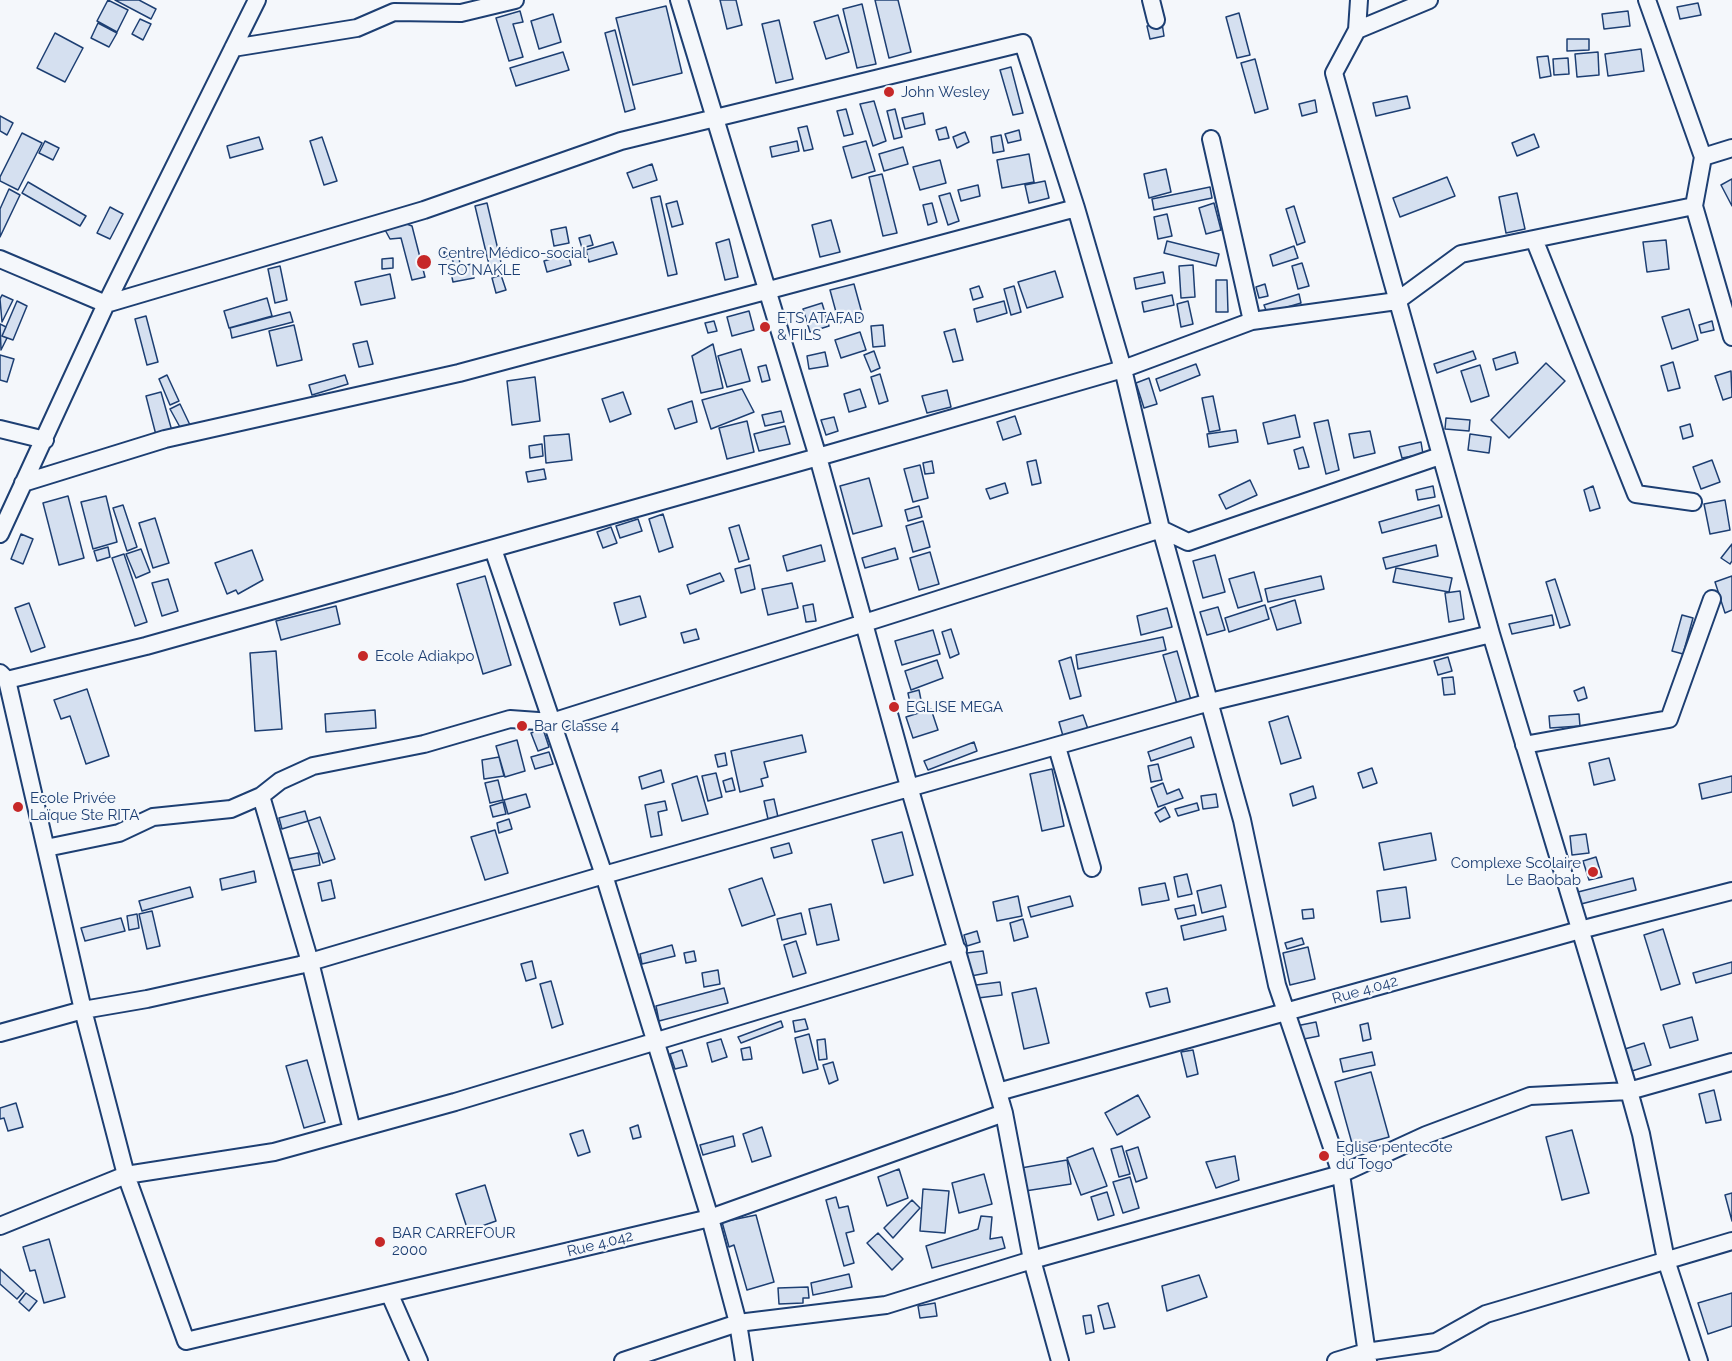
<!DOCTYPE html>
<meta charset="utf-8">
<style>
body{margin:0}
canvas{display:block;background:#f4f7fb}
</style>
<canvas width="1732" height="1361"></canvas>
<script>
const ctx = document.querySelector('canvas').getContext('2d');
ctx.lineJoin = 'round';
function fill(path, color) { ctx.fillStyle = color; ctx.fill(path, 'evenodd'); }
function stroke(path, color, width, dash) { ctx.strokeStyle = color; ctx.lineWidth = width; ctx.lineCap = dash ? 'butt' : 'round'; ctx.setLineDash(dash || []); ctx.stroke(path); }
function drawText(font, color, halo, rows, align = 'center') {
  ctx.font = font + ' Raleway,sans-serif'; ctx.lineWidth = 4.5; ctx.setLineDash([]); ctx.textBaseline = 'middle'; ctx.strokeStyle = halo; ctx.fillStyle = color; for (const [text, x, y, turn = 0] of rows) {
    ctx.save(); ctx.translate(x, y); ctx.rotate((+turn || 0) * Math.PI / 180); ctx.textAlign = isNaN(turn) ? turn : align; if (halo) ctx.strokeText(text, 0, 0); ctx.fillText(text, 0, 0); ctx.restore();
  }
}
const building = new Path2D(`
 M108 0 128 10 117 32 97 21Z
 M115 0H139L156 9 151 19Z
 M720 0H736L742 25 727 29Z
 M875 0H898L911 52 889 58Z
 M1698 3 1701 15 1680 19 1677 7Z
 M862 4 876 64 857 68 843 9Z
 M666 6 682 73 633 85 616 18Z
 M520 11 523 22 513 24 523 57 509 61 496 18Z
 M1628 11 1630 26 1604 29 1602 14Z
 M1239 13 1250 55 1237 58 1226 17Z
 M553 14 561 42 539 49 531 21Z
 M838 15 849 52 826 59 814 22Z
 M140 19 151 24 143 40 132 34Z
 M779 20 793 79 776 83 762 24Z
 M98 23 117 33 109 47 91 38Z
 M1162 23 1164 36 1150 39 1147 26Z
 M615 30 635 109 625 112 605 33Z
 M55 33 83 48 65 82 37 68Z
 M1567 39H1589V50L1567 51Z
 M1641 49 1644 71 1608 76 1605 54Z
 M563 52 569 70 516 86 510 68Z
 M1598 52 1599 75 1577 77 1575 54Z
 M1548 56 1551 76 1540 78 1537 57Z
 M1568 58 1569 74 1554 75 1553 59Z
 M1255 59 1268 109 1255 113 1241 63Z
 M1011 67 1023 113 1013 115 1000 70Z
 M1407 96 1410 108 1376 116 1373 103Z
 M1315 100 1317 112 1302 116 1299 104Z
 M874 101 886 141 873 146 860 104Z
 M846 109 853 134 844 136 837 111Z
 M895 109 902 137 894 139 887 111Z
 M923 113 925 124 905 129 902 118Z
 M0 116 13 123 7 135 0 131Z
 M807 126 813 149 804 151 798 128Z
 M946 127 949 138 939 140 936 130Z
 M1019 130 1021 140 1008 143 1005 134Z
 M965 132 969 142 957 148 953 137Z
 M22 133 42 143 18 190 0 181V177Z
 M1534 134 1539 147 1517 156 1512 143Z
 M1001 135 1004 151 993 153 991 137Z
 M259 137 263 149 230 158 227 146Z
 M322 137 337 181 324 185 310 141Z
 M45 141 59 148 53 160 39 153Z
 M797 141 799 151 772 157 770 147Z
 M866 141 875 171 852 178 843 147Z
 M903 147 908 164 884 171 879 154Z
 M1029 154 1034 182 1002 188 997 160Z
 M940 160 946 183 920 190 913 167Z
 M652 164 657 180 633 188 627 173Z
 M1166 169 1171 192 1149 198 1144 174Z
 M882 174 897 233 883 236 869 177Z
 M1447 177 1455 196 1400 217 1393 198Z
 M1732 179V206L1721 185Z
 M1045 181 1049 198 1029 203 1025 185Z
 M28 182 86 216 80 226 22 193Z
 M978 185 980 196 961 201 958 190Z
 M1210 187 1212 198 1154 210 1152 199Z
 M9 189 20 195 0 237V209Z
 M950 193 959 221 948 225 939 196Z
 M1517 193 1525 229 1506 233 1499 197Z
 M660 196 677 274 668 276 651 198Z
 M677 201 683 224 672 227 666 204Z
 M487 203 503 271 491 273 475 206Z
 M932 203 937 222 928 225 923 205Z
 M1214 203 1221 230 1206 234 1199 208Z
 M1294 206 1305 242 1297 245 1286 209Z
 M110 207 123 214 110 239 97 233Z
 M1167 214 1172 236 1158 239 1154 217Z
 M831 220 840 252 820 257 812 225Z
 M404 223 412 226 425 277 412 280 401 238 390 239 384 228Z
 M566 227 569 243 554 246 551 230Z
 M590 235 593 245 582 248 579 238Z
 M729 239 738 277 725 280 716 243Z
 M1666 240 1669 269 1647 272 1643 242Z
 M1167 241 1219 254 1216 266 1164 253Z
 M613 242 617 254 589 262 586 250Z
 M1294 246 1298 258 1273 266 1270 255Z
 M458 250 460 265 454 266 452 258 445 259 444 252Z
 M568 254 571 265 547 272 544 261Z
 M393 258V268L382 269V259Z
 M1302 263 1309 286 1298 289 1292 266Z
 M472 264 474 278 453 282 450 268Z
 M1193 265 1195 297 1181 298 1179 266Z
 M280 266 287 300 275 303 268 269Z
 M1055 271 1063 297 1027 308 1018 282Z
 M1163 272 1165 283 1136 289 1134 278Z
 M390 274 395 298 361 305 355 282Z
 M501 275 506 290 496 293 492 278Z
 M1216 280H1227L1228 312H1216Z
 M854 284 863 317 839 323 830 290Z
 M1265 284 1268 296 1259 298 1256 287Z
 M979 286 983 297 973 300 970 289Z
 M1014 286 1021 312 1011 315 1004 289Z
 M1299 294 1301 303 1267 313 1264 305Z
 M2 295 13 300 2 322 0 299Z
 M1172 295 1174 305 1144 312 1142 302Z
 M267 298 272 316 229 328 224 311Z
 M17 301 27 306 13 340 2 336Z
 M1004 301 1007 313 977 322 974 309Z
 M1188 301 1193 324 1181 327 1177 304Z
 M822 303 829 326 810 332 803 309Z
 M1689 309 1698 340 1672 349 1662 317Z
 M749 311 754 330 732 336 727 317Z
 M290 312 293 322 232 338 230 328Z
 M146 316 158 362 147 365 135 319Z
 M714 321 717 331 708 333 705 323Z
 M1712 321 1714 330 1701 333 1699 325Z
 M0 324 6 327 2 336 7 338 1 350Z
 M294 325 302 360 277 366 269 331Z
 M883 325 885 346 873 347 871 326Z
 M955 329 963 360 953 362 944 332Z
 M860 332 866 350 841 358 835 340Z
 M367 341 373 364 359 367 353 344Z
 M713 344 723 388 701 393 692 356Z
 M741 349 750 381 727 387 718 356Z
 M874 351 880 368 871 372 864 355Z
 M1473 351 1476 359 1437 373 1434 364Z
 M825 352 828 366 809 369 807 356Z
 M1515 352 1518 363 1496 370 1493 359Z
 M0 355 14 359 7 382 0 380Z
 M1673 362 1680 388 1668 391 1661 366Z
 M1546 363 1565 381 1509 438 1491 420Z
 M1196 364 1200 375 1160 391 1156 379Z
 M766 365 770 380 762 382 758 367Z
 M1480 365 1489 396 1471 402 1461 371Z
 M1731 371 1732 397 1723 400 1715 376Z
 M880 374 888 401 879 404 871 377Z
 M167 375 179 401 170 405 159 379Z
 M345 375 348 384 312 395 309 385Z
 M535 377 540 421 512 425 507 381Z
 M1149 378 1157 404 1144 408 1136 383Z
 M742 389 754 412 711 429 702 400Z
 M860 389 866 407 849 412 844 394Z
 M947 390 951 407 927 413 922 396Z
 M161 392 172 431 156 435 146 396Z
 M623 392 631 414 610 422 602 399Z
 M1213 396 1220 430 1209 432 1202 398Z
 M692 401 697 422 675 429 668 409Z
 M180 404 190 425 181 429 170 409Z
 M781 411 784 422 765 426 762 415Z
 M1295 415 1300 437 1268 444 1263 423Z
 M1015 416 1021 434 1003 440 997 422Z
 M834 417 838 431 826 435 821 420Z
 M1446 418 1470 420 1469 431 1445 429Z
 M1328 420 1339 470 1326 474 1314 423Z
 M747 421 754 452 727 459 719 428Z
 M1690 424 1693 436 1683 439 1680 427Z
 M785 426 790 444 759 451 754 434Z
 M1236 430 1238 442 1209 447 1207 434Z
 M1370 431 1375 453 1354 458 1349 434Z
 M569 434 572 460 546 463 544 436Z
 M1470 434 1491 437 1489 453 1468 450Z
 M1421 442 1423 454 1402 458 1399 447Z
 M542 444 543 456 530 458 529 446Z
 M1303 447 1309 467 1299 469 1294 450Z
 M1036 460 1041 483 1032 485 1027 462Z
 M1712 460 1720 482 1701 489 1693 467Z
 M932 461 934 473 925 474 923 463Z
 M920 465 928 498 913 502 904 469Z
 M544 469 546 479 528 482 526 472Z
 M869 478 882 526 853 534 840 486Z
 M1250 480 1257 495 1226 509 1219 495Z
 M1005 483 1008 493 990 499 986 489Z
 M1433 486 1435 497 1418 500 1416 490Z
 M1593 486 1600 508 1590 511 1584 490Z
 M68 496 84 558 59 565 43 503Z
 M106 496 117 542 93 549 81 502Z
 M1725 500 1730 530 1710 534 1704 504Z
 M123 505 137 547 127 551 113 508Z
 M1439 505 1442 517 1382 533 1379 522Z
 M919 506 922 517 908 521 905 510Z
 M663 514 673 547 659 552 649 519Z
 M155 518 169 563 153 568 139 523Z
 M638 519 642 531 620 538 616 526Z
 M923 521 930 547 913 552 906 526Z
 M739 525 749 559 739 562 729 528Z
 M611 527 617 543 603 548 597 532Z
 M21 534 33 539 23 564 11 559Z
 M1732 544V561L1730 564 1721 558Z
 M821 545 825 561 787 571 783 556Z
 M1436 545 1438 556 1386 569 1383 558Z
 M108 547 110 557 97 561 94 551Z
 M895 548 898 559 865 568 862 558Z
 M141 549 150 572 136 578 126 554Z
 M252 550 263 580 238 594 236 590 227 594 215 563Z
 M930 552 939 584 919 590 910 558Z
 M124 554 147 622 135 626 112 558Z
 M1215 555 1225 592 1203 598 1193 561Z
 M750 565 755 589 741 593 735 569Z
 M1396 568 1452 578 1449 592 1393 582Z
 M1254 572 1262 601 1238 608 1229 579Z
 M720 573 724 581 690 594 687 585Z
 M485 576 511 665 483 674 457 584Z
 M1321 576 1324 589 1268 602 1265 589Z
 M1732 576V610L1725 613 1715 582Z
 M168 579 178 611 162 616 152 583Z
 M1555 579 1570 625 1560 628 1546 582Z
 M792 583 798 608 768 615 762 589Z
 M1460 591 1464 619 1449 622 1445 593Z
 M640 596 646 617 620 625 614 603Z
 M1295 600 1301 623 1277 630 1270 608Z
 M29 603 45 647 31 652 15 608Z
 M813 604 816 621 806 622 803 606Z
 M1265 605 1269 619 1229 632 1225 618Z
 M336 606 340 624 281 640 276 621Z
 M1218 607 1225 630 1207 635 1200 612Z
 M1167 608 1172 627 1141 635 1137 616Z
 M1552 615 1554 625 1512 634 1509 624Z
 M1682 615 1693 618 1683 654 1672 651Z
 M696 629 699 639 684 643 681 633Z
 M951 629 959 654 950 658 942 632Z
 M933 630 940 654 902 665 895 641Z
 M1163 637 1166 650 1078 669 1076 655Z
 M276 651 282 729 255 731 250 653Z
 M1177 651 1191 700 1177 704 1163 655Z
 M1071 657 1081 696 1070 699 1059 661Z
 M1448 657 1452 671 1438 675 1434 661Z
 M937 660 943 678 911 690 905 671Z
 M1453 677 1455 694 1444 695 1442 678Z
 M1584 687 1587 698 1578 701 1574 691Z
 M87 689 109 756 86 764 70 716 61 719 54 700Z
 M919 690 921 700 910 703 908 693Z
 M931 709 938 730 913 738 906 717Z
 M375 710 376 728 326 732 325 714Z
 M1579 714 1580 726 1550 728 1549 716Z
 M1083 715 1088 729 1063 736 1059 722Z
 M1288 716 1301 758 1281 764 1269 722Z
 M543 729 549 747 538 751 531 733Z
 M802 735 806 752 764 762 768 777 761 779 763 786 740 792 731 751Z
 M1191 737 1194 747 1151 761 1148 752Z
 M517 740 525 771 505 777 496 746Z
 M974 742 977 751 928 770 924 761Z
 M549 752 553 764 535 769 531 757Z
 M725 753 727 765 718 767 715 755Z
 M499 757 504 776 484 779 482 760Z
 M1609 758 1615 780 1594 785 1589 763Z
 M1158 764 1162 780 1151 782 1148 766Z
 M1372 768 1377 783 1363 788 1358 773Z
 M1052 769 1064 826 1042 831 1030 774Z
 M661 770 664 782 642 789 639 777Z
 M716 773 722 797 708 801 702 776Z
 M697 776 708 814 682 821 672 784Z
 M1732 776V792L1702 799 1699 784Z
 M732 778 735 790 726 792 723 781Z
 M498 780 503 800 490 803 485 783Z
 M1163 783 1167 794 1179 789 1183 798 1158 807 1151 788Z
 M1313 786 1316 798 1293 806 1290 794Z
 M526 794 530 807 508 814 504 800Z
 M1216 794 1218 807 1203 809 1201 796Z
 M774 799 778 817 768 819 764 801Z
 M665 801 667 810 658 812 662 835 651 837 645 805Z
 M503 802 506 814 493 817 490 806Z
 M1197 803 1199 810 1178 816 1175 809Z
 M1165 807 1170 817 1160 822 1155 813Z
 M305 811 308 821 282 829 279 818Z
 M320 817 335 859 323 863 308 821Z
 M509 819 512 829 499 833 497 823Z
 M495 830 508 873 485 880 471 837Z
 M902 832 913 875 884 883 872 840Z
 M1431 833 1436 860 1384 870 1379 843Z
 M1586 834 1589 853 1572 855 1570 836Z
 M789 843 792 853 774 858 771 848Z
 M318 853 320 865 289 871 287 859Z
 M1596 857 1602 877 1589 880 1583 861Z
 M254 871 256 882 222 890 220 879Z
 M1187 874 1192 894 1178 897 1174 877Z
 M762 878 775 915 742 926 729 889Z
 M1633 878 1636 890 1581 904 1578 892Z
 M331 880 335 898 322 901 318 883Z
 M1165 883 1169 900 1142 905 1139 888Z
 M1221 885 1226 907 1202 913 1197 891Z
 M190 887 193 897 142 911 139 901Z
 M1406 887 1410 918 1381 922 1377 891Z
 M1018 896 1022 916 997 921 993 902Z
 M1070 896 1073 906 1031 917 1028 907Z
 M831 904 839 940 817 945 809 909Z
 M1194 905 1196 915 1178 919 1175 909Z
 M1313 909 1314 918 1303 919 1302 910Z
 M152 911 160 946 147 949 139 914Z
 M801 913 806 934 782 940 777 919Z
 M137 914 139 928 129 930 127 916Z
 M1223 916 1226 930 1184 940 1181 926Z
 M121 918 125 931 85 941 81 928Z
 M1023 919 1028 937 1014 941 1010 923Z
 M1663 929 1680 984 1661 990 1644 935Z
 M977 931 980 942 967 946 964 935Z
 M1302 938 1304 944 1287 949 1285 943Z
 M796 941 806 973 793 977 784 945Z
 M672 945 675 956 642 964 640 954Z
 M1308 947 1315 979 1290 985 1283 953Z
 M694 951 696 961 686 963 684 953Z
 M983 951 987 973 971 976 967 953Z
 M532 961 536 978 526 981 521 964Z
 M1732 962V973L1696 983 1693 973Z
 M718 970 720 984 704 987 702 973Z
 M551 981 563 1024 552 1028 540 984Z
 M1000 982 1002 995 978 998 976 985Z
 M724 988 728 1003 659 1021 656 1006Z
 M1036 988 1049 1043 1024 1049 1012 993Z
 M1167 988 1170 1002 1150 1007 1146 993Z
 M1692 1017 1698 1040 1670 1048 1663 1025Z
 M805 1019 808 1029 795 1032 793 1021Z
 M781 1021 783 1027 741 1043 738 1037Z
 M1316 1022 1319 1036 1299 1040 1296 1026Z
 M1368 1023 1371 1039 1363 1041 1360 1025Z
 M809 1034 818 1069 803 1073 795 1038Z
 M721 1039 727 1057 712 1062 707 1043Z
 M825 1039 827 1059 819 1060 817 1040Z
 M1644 1043 1651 1065 1632 1071 1625 1049Z
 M750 1047 752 1059 743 1060 741 1049Z
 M682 1050 687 1066 675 1069 670 1054Z
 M1193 1050 1198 1074 1187 1077 1181 1052Z
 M1372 1052 1375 1065 1343 1072 1340 1059Z
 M307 1060 325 1122 304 1128 286 1066Z
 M833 1062 838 1080 829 1084 823 1065Z
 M1371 1072 1389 1137 1353 1147 1335 1082Z
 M1714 1090 1721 1120 1706 1123 1699 1094Z
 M1138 1095 1150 1117 1117 1135 1105 1113Z
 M16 1103 23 1127 8 1131 4 1118 0 1119V1108Z
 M638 1125 641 1137 633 1139 630 1128Z
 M762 1127 771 1156 752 1162 743 1134Z
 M583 1130 590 1152 578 1156 570 1134Z
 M1572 1130 1589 1193 1562 1200 1546 1137Z
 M733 1136 735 1146 703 1155 700 1145Z
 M1122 1146 1130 1174 1119 1177 1111 1149Z
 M1138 1147 1147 1178 1136 1182 1126 1151Z
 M1093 1148 1107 1186 1081 1195 1067 1158Z
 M1235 1156 1239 1180 1216 1188 1206 1162Z
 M1067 1160 1071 1184 1025 1191 1021 1168Z
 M899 1169 908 1198 887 1206 878 1177Z
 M984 1174 992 1204 959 1213 952 1183Z
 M1130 1177 1139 1208 1123 1213 1113 1182Z
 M485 1185 496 1221 468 1231 456 1194Z
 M923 1189 949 1191 945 1233 920 1231Z
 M1107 1192 1114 1215 1098 1220 1091 1197Z
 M1732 1193V1221L1725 1195Z
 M836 1197 839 1208 848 1206 854 1231 846 1233 854 1263 844 1266 826 1200Z
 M912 1200 920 1208 893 1238 884 1228Z
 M756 1215 774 1282 747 1290 734 1245 729 1247 722 1222Z
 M981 1216 992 1217 990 1239 1002 1237 1005 1248 932 1268 926 1246 978 1229Z
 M878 1233 903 1259 892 1270 867 1243Z
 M49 1239 65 1297 44 1303 35 1270 30 1271 23 1247Z
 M0 1269 24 1291 17 1299 0 1284Z
 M849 1274 852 1287 813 1295 811 1283Z
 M1199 1275 1207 1297 1167 1311 1162 1286Z
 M808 1287 809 1298H803V1303L779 1304 778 1288Z
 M26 1293 37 1301 29 1311 19 1302Z
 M1732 1293V1326L1708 1334 1698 1303Z
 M935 1303 937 1316 920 1318 918 1306Z
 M1108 1303 1115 1327 1104 1329 1098 1306Z
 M1091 1315 1094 1332 1086 1334 1083 1316Z`);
fill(building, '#d5e0f0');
stroke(building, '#1d3f73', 1.5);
const minor = new Path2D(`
 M679 0 818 457 910 790 1004 1113 1032 1260 1060 1361
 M1151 0 1156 20
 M1359 0 1357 30 1334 73 1491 634 1629 1091 1641 1134 1666 1260 1699 1361
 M1647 0 1703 157
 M1357 30 1429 0
 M233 48 357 28 394 12 461 13 515 0
 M1211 139 1252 321
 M1732 148 1703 157 1694 206 1732 337
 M1534 239 1636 494 1693 502
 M0 259 106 304 424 210 621 141 1023 43 1076 208 1123 369 1161 529 1242 820 1277 985 1341 1174 1368 1361
 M0 429 45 440
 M23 483 165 439 459 373 1076 208
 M0 534 106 304 257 0
 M493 549 604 875 710 1218 738 1323 744 1361
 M0 673 7 680 146 646 818 457 1123 369 1252 321 1397 301 1461 254 1694 206
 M7 680 83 1010 126 1175 186 1341 710 1218 1004 1113
 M1524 745 1669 719 1712 599
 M1057 747 1092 868
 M261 796 310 962 352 1130
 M46 848 119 833 153 817 231 809 261 796 280 781 313 766 424 744 510 719 552 722 1161 529 1188 542 1440 456
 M0 1033 83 1010 147 999 300 965 604 875 1210 702 1491 634
 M998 1092 1580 930 1732 891
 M0 1226 126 1175 274 1152 455 1102 958 950
 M390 1295 419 1361
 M623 1361 738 1323 886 1305 1032 1260 1341 1174 1426 1135 1530 1096 1629 1091 1732 1062
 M1336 1361 1366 1352 1436 1342 1486 1314 1732 1241`);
stroke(minor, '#1d3f73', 20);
stroke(minor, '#f4f7fb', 16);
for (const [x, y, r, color] of [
 [889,92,6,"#c62828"],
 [424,262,8,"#c62828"],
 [765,327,6,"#c62828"],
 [363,656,6,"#c62828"],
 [894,707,6,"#c62828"],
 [522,726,6,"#c62828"],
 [18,807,6,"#c62828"],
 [1593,872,6,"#c62828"],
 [1324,1156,6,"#c62828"],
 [380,1242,6,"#c62828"]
]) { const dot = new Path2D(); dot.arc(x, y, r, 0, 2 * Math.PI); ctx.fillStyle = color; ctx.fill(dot); stroke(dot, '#f4f7fb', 2); }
drawText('15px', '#1d3f73', '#f4f7fb', [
 ["John Wesley",901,92],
 ["Centre Médico-social",438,253],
 ["TSO NAKLE",438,270],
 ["ETS ATAFAD",777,318],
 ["& FILS",777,335],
 ["Ecole Adiakpo",375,656],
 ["EGLISE MEGA",906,707],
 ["Bar Classe 4",534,726],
 ["Ecole Privée",30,798],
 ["Laïque Ste RITA",30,815],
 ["Complexe Scolaire",1581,863,"right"],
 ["Le Baobab",1581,880,"right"],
 ["Eglise pentecote",1336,1147],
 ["du Togo",1336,1164],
 ["BAR CARREFOUR",392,1233],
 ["2000",392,1250]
], 'left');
drawText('15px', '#1d3f73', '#f4f7fb', [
 ["Rue 4.042",1365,990,-16],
 ["Rue 4.042",600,1244,-14]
]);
</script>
